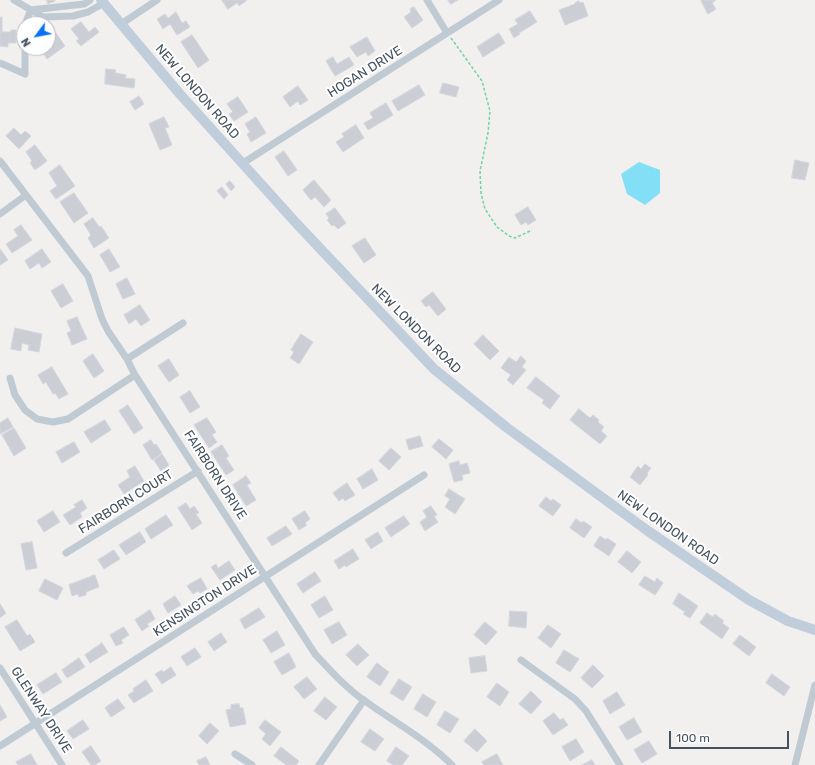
<!DOCTYPE html>
<style>
body{margin:0}
#map{position:relative;width:815px;height:765px;overflow:hidden;background:#f2efef;font-family:Rubik,sans-serif}
canvas{display:block}
.north{position:absolute;left:16px;top:16px;width:40px;height:40px;box-sizing:border-box;background:#fff;border:1px solid #b5babf;border-radius:50%;rotate:238deg;font-size:11px;font-weight:700;line-height:16px;text-align:center;color:#45535f}
.north::after{content:'';display:block;margin:auto;width:14px;height:18px;background:#0772f4;clip-path:polygon(50% 0,100% 100%,50% 72%,0 100%)}
.scale{position:absolute;left:669px;top:731px;width:120px;height:18px;box-sizing:border-box;border:2px solid #45535f;border-top:0;padding-left:5px;font-size:12px;line-height:14px;white-space:nowrap;color:#45535f;-webkit-text-stroke:3px #fff;paint-order:stroke}
</style>
<div id="map">
<canvas width="815" height="765"></canvas>
<div class="north">N</div>
<div class="scale">100 m</div>
</div>
<script>
const ctx = document.querySelector('canvas').getContext('2d');
ctx.lineJoin = 'round';
function fill(path, color) { ctx.fillStyle = color; ctx.fill(path, 'evenodd'); }
function stroke(path, color, width, dash) { ctx.strokeStyle = color; ctx.lineWidth = width; ctx.lineCap = dash ? 'butt' : 'round'; ctx.setLineDash(dash || []); ctx.stroke(path); }
function drawText(font, color, halo, rows, align = 'center') {
  ctx.font = font + ' Rubik,sans-serif'; ctx.lineWidth = 4; ctx.setLineDash([]); ctx.textBaseline = 'middle'; ctx.strokeStyle = halo; ctx.fillStyle = color; for (const [text, x, y, turn = 0] of rows) {
    ctx.save(); ctx.translate(x, y); ctx.rotate((+turn || 0) * Math.PI / 180); ctx.textAlign = isNaN(turn) ? turn : align; if (halo) ctx.strokeText(text, 0, 0); ctx.fillText(text, 0, 0); ctx.restore();
  }
}
fill(new Path2D(`
 M639 162 660 170V193L645 205 627 194 621 174Z`), '#83dff5');
const building = new Path2D(`
 M47 0H55V1L48 4Z
 M222 0H247L239 6 237 3 228 9Z
 M448 0H458L451 4Z
 M701 0H716L712 3 716 9 708 14Z
 M579 1 580 3 583 2 588 16 565 25 559 10 575 4V3Z
 M414 7 423 20 412 28 404 17 411 12 410 9Z
 M530 11 537 22 519 33 520 34 514 38 509 29 518 24 515 20Z
 M176 12 182 23 186 21 190 27 177 35 170 24 163 29 157 19 165 14 168 18Z
 M2 17V32H11V30H16V43H8V47L0 46V18Z
 M81 22 89 32 95 27 99 32 81 46 76 41 79 39 71 29Z
 M56 33 65 46 47 59 40 48H48V39Z
 M499 33 505 43 483 57 477 47Z
 M192 35 209 60 198 68 181 42Z
 M367 37 375 51 368 56 366 52 357 57 350 47Z
 M333 57 337 64 349 57 354 65 335 76 326 61Z
 M106 69 116 70 115 73 126 75 125 78 135 79 134 88 105 84Z
 M443 83 459 87 456 97 440 93Z
 M419 85 425 95 398 111 392 101Z
 M298 86 308 100 300 105 298 101 290 107 283 97Z
 M139 96 144 104 135 110 130 102Z
 M238 97 248 112 234 121 229 114 233 112 227 104Z
 M386 103 393 115 368 130 364 123 373 118 370 113Z
 M164 117 169 127 165 128 172 145 160 150 149 124Z
 M256 117 266 133 251 142 247 134 250 132 245 124Z
 M356 125 364 138 343 152 336 142 344 137 342 134Z
 M14 128 21 135 25 131 31 136 19 149 6 136Z
 M35 145 47 161 35 170 30 163 32 161 26 152Z
 M284 151 297 170 288 176 275 157Z
 M795 160 809 163 805 180 792 178Z
 M60 165 75 186 56 199 50 191 57 186 49 173Z
 M314 180 331 200 324 207 315 197 311 200 303 190Z
 M230 181 235 187 231 191 226 184Z
 M222 187 228 195 224 199 217 191Z
 M74 193 88 213 74 223 60 202Z
 M528 207 536 220 528 225 526 222 521 225 515 215Z
 M335 208 346 223 338 229 334 225 332 226 327 220 329 218 326 214Z
 M93 218 99 227 101 226 109 238 94 248 88 238 91 235 84 224Z
 M21 225 32 240 12 253 6 244 18 236 14 230Z
 M365 238 376 255 364 263 352 246Z
 M0 249 8 260 0 265Z
 M42 249 51 262 42 268 39 263 30 269 25 261Z
 M109 249 120 267 110 272 100 255Z
 M127 278 135 294 123 299 116 284Z
 M63 284 73 301 61 308 51 291Z
 M433 292 446 309 438 316 429 305 426 307 421 301Z
 M140 305 150 320 141 326 136 319 129 324 124 315Z
 M77 317 87 339 72 345 67 333 71 331 67 321Z
 M15 328 42 334 39 352 28 350 29 345 22 343 21 351 11 349Z
 M301 334 313 342 299 364 290 358 294 352 291 350Z
 M483 335 499 351 490 360 474 344Z
 M93 354 104 371 94 378 83 361Z
 M521 356 526 361 522 367 526 370 513 385 507 380 511 375 501 368 509 357 516 362Z
 M169 359 179 375 169 382 158 366Z
 M52 367 68 394 59 399 55 393 53 394 46 382 43 384 38 375Z
 M536 377 560 396 550 409 542 403 544 400 527 388Z
 M190 391 200 407 190 413 180 397Z
 M128 405 143 428 134 434 119 411Z
 M579 409 590 418 593 415 599 420 598 422 604 427 601 431 607 436 600 444 570 420Z
 M8 418 13 427 0 434V423Z
 M207 418 216 432 212 435 217 442 209 448 194 425Z
 M105 420 111 430 91 443 84 432Z
 M14 428 26 448 14 456 2 435Z
 M420 436 423 446 409 450 406 440Z
 M439 439 453 450 446 459 432 447Z
 M151 440 154 445 156 444 162 453 152 460 143 445Z
 M74 442 80 452 62 463 56 452Z
 M222 445 229 456 226 458 234 470 226 475 211 452Z
 M391 448 401 457 389 470 379 461Z
 M162 454 169 465 161 471 154 460Z
 M459 461 460 465 467 463 470 473 462 475 463 480 454 482 449 464Z
 M645 464 651 468 647 473 648 475 640 485 630 477 638 466 641 469Z
 M135 466 144 481 124 494 118 485 130 477 127 471Z
 M372 469 378 480 363 489 357 479Z
 M246 476 251 483 247 485 256 500 246 506 233 485Z
 M347 483 355 495 345 501 343 498 339 501 333 493Z
 M449 489 465 499 455 514 445 507 450 499 445 496Z
 M546 497 551 501 553 499 561 505 553 516 539 506Z
 M82 500 87 508 80 513 82 517 70 525 63 515 76 507 74 505Z
 M186 503 190 509 194 506 199 513 196 514 202 523 192 530 178 508Z
 M431 506 437 515 434 516 438 522 425 531 420 522 427 517 423 511Z
 M53 511 60 522 44 532 37 521Z
 M305 511 310 519 305 523 307 525 299 530 292 519Z
 M166 515 173 525 151 539 145 529Z
 M404 516 410 524 391 537 385 528Z
 M576 519 582 523 583 521 592 527 584 538 570 528Z
 M286 526 292 534 272 546 267 538Z
 M140 532 146 542 126 555 119 545Z
 M378 532 383 541 371 549 365 540Z
 M600 536 606 540 607 538 616 544 609 556 594 546Z
 M32 542 37 568 26 570 21 544Z
 M353 549 359 559 346 567 345 565 339 569 334 561Z
 M114 550 120 559 104 569 98 560Z
 M627 551 641 562 632 573 618 562Z
 M229 561 235 570 220 580 211 567 216 564 218 568Z
 M315 572 321 581 303 593 297 584Z
 M95 575 99 587 86 592V595L79 597 78 594 72 596 69 585Z
 M645 576 655 582 657 578 663 583 655 595 639 585Z
 M201 578 207 589 200 593 198 591 193 594 187 586Z
 M45 579 63 588 57 600 39 591Z
 M679 593 698 606 690 618 683 614 685 612 673 604Z
 M175 596 181 605 168 613 163 604Z
 M325 596 333 610 319 618 311 605Z
 M0 604 6 613 0 618Z
 M259 608 265 617 245 629 240 620Z
 M150 610 155 619 147 624 149 626 142 631 135 620Z
 M510 611 527 612 526 628 509 626Z
 M707 613 713 617 715 614 724 621 722 623 729 628 722 639 700 623Z
 M17 620 27 636 30 634 35 642 20 651 5 627Z
 M339 622 347 635 332 644 324 630Z
 M485 622 497 632 486 645 474 635Z
 M548 625 561 634 551 648 538 638Z
 M124 627 129 635 121 640 123 643 116 646 110 635Z
 M277 631 285 645 271 653 263 640Z
 M221 633 227 642 214 651 208 642Z
 M740 635 756 647 749 656 733 644Z
 M102 643 108 652 90 663 85 655Z
 M358 644 369 655 357 666 346 655Z
 M195 648 201 657 187 666 181 657Z
 M564 650 579 659 570 672 556 663Z
 M289 653 296 667 282 675 274 662Z
 M485 656 487 671 471 673 469 658Z
 M79 658 85 667 67 678 62 670Z
 M377 663 389 672 380 686 367 677Z
 M593 665 604 676 592 688 581 678Z
 M171 667 176 675 162 684 155 674 162 670 163 672Z
 M56 673 62 682 43 694 37 685Z
 M772 674 790 687 784 696 766 683Z
 M307 677 317 689 304 699 294 687Z
 M399 679 412 687 403 701 390 693Z
 M146 680 153 691 134 703 128 695 134 691 133 689Z
 M497 683 509 692 500 706 487 697Z
 M531 691 542 702 531 714 519 704Z
 M617 692 625 705 610 714 603 701Z
 M423 694 436 702 427 717 414 709Z
 M325 697 337 707 326 720 314 711Z
 M118 699 125 708 111 717 105 708Z
 M239 704 240 708H243L246 724 230 727 226 710 231 709V705Z
 M0 705 7 717 0 721Z
 M445 711 459 719 450 733 437 725Z
 M554 713 560 720 563 718 568 725 553 735 543 721Z
 M634 718 642 732 627 740 619 727Z
 M83 720 89 729 73 739 67 731Z
 M265 720 281 732 270 746 262 739 266 734 259 728Z
 M210 723 219 731 207 744 199 736Z
 M370 729 384 739 375 751 361 742Z
 M475 729 487 741 477 752 464 741Z
 M576 739 584 752 570 761 562 747Z
 M649 741 657 754 642 763 634 750Z
 M91 746 101 761 95 765H91L82 752Z
 M281 747 299 761 296 765H286L274 756Z
 M396 747 409 756 402 765H393L387 761Z
 M31 754 37 765H18L16 762Z
 M497 754 503 765H484L482 762Z
 M206 757 210 765H199L197 761Z
 M592 760 595 765H582Z`);
fill(building, '#cbced5');
stroke(building, '#d3d6dc', 1);
stroke(new Path2D(`
 M451 38 482 81 490 111 488 133 480 171 481 193 485 209 497 227 509 236 515 238 532 230`), '#6ed5a1', 1.5, [3, 2]);
stroke(new Path2D(`
 M14 0 43 17 73 16 88 12 104 3
 M427 0 447 33
 M31 10 84 4 90 0
 M26 24 27 19 31 10
 M121 24 157 0
 M0 63 25 74V48
 M0 161 88 276 102 319 108 331 127 359 135 375 315 654C331 671 346 688 365 701 394 722 426 739 452 765
 M243 163 499 0
 M0 214 26 195
 M127 359 183 323
 M10 378 15 395 25 410 37 419 53 422 68 419 135 375
 M66 553 198 471
 M521 660 575 699 586 711 620 765
 M0 668 62 765
 M0 746 424 475
 M235 754 252 765
 M319 765 364 700
 M795 765 815 685`), '#bfcad3', 7);
stroke(new Path2D(`
 M101 0 179 93 297 224 434 369 506 427 648 531 749 600 788 621 815 630`), '#c0cdda', 10);
drawText('13px', '#45535f', '#fff', [
 ["HOGAN DRIVE",365,72,-32],
 ["NEW LONDON ROAD",197,92,49],
 ["NEW LONDON ROAD",416,329,45],
 ["FAIRBORN DRIVE",215,475,57],
 ["FAIRBORN COURT",126,502,-32],
 ["NEW LONDON ROAD",668,528,35],
 ["KENSINGTON DRIVE",205,601,-33],
 ["GLENWAY DRIVE",41,710,57]
]);
</script>
